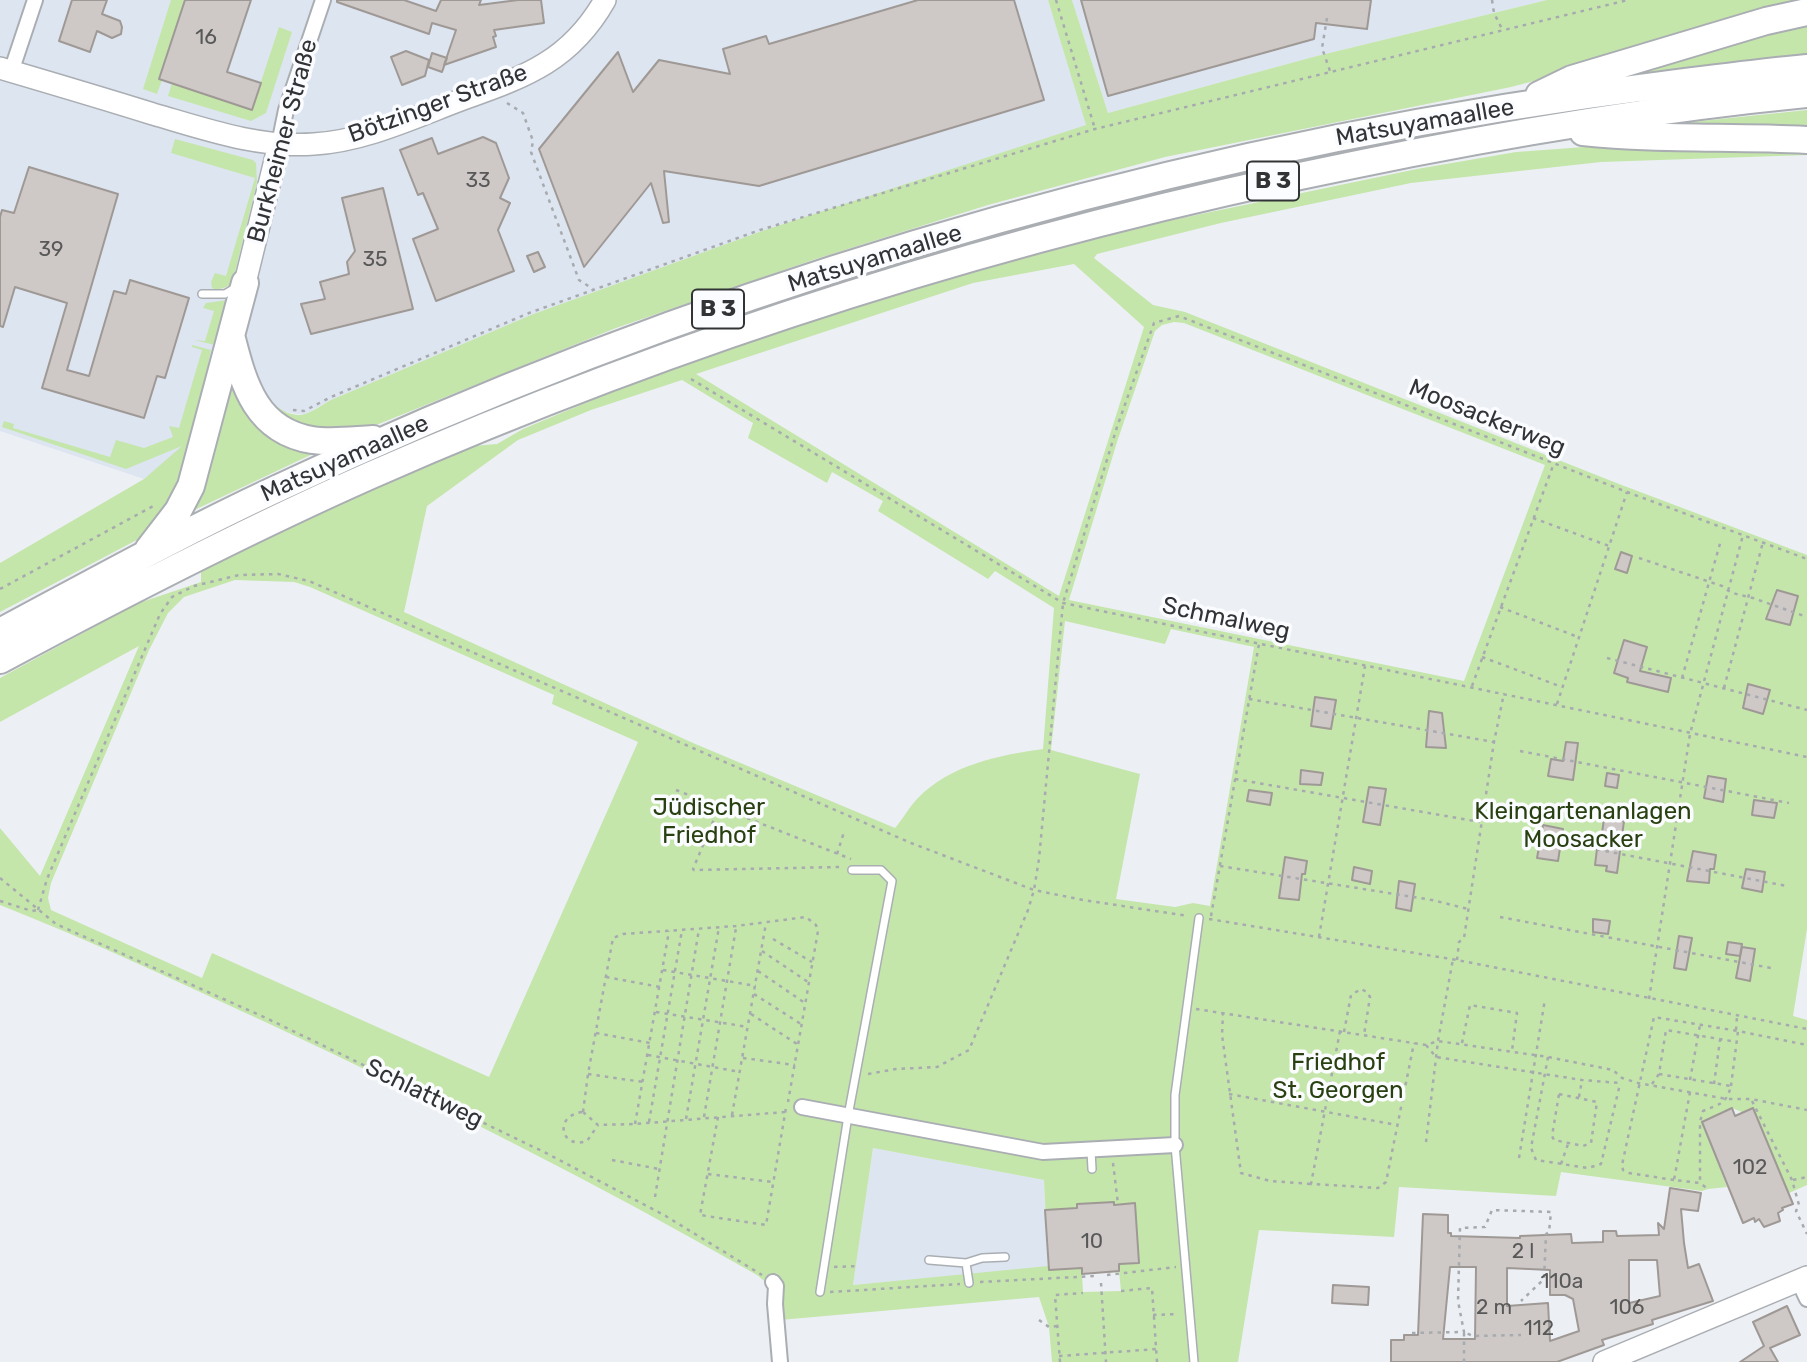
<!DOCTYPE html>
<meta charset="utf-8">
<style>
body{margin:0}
canvas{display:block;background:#eceff4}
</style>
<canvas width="1807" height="1362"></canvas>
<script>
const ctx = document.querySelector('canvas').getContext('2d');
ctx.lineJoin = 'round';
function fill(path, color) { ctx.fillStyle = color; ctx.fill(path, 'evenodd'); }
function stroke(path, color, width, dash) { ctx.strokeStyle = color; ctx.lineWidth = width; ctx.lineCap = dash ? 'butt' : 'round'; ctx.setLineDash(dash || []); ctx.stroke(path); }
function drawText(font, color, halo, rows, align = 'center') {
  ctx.font = font + ' Rubik,sans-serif'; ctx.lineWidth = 7; ctx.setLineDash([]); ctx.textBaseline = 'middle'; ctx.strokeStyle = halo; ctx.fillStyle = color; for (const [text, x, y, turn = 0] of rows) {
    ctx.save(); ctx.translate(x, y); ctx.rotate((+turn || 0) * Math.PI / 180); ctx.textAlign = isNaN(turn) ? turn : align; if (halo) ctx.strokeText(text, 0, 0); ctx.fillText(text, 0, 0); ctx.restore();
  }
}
fill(new Path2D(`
 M0 0H1048L1087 125 762 231 531 315 331 400 304 415 286 412 274 406 229 378 203 374 181 449 144 479 0 431Z
 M1072 0H1547L1313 57 1108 113Z
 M873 1148 1044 1180 1048 1267 853 1285Z`), '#dde5f1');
fill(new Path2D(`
 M171 0H185L159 78 162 80 157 94 143 89Z
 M1048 0H1072L1108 113 1313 57 1547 0H1807V55L1609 79 1572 71 1511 87 1165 157 988 205 813 260 616 328 359 432 188 513 0 612V563L144 479 182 446 126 469 2 427 4 421 14 424 13 428 110 457 116 440 144 448 173 437 169 426 179 428 202 350 192 347V345L211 350 206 374C226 377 245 383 263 395 276 405 283 415 301 415 310 414 323 404 331 400L531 315 762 231 1086 125Z
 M279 27 292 32 266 113 251 121 168 96 172 83 252 109Z
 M1807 78 1295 164 1119 204 1036 226 873 273 793 300 0 646V640L156 558 530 388 870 268 1118 199 1423 131Z
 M1807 110V155L1601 162 1411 183 1221 223 1097 254 1094 258 1153 305 1185 312 1619 484 1807 555V929L1793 1016 1807 1020V1185L1789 1193 1781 1178 1753 1109 1744 1113 1732 1108 1719 1113 1709 1140 1727 1187 1708 1189 1702 1191 1561 1172 1556 1196 1399 1187 1394 1237 1259 1230 1238 1362H1052L1049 1327 1039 1297 780 1320 782 1284 777 1273 768 1284 757 1275C600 1185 440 1104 276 1027 185 985 94 942 0 905V828L40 876 139 646 0 722V678L136 604 201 582V569L460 447 497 444 523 429 657 373 805 322 1014 258 1158 223 1417 169 1516 152 1612 145 1634 128ZM1074 264 1144 327 1059 596 696 374 973 283ZM1174 322 1184 323 1545 465 1464 681 1069 600 1117 442 1155 331 1162 325ZM682 380 753 423 748 438 827 483 832 472 883 501 878 511 988 579 995 571 1054 608 1043 749C999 755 950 765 918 798 909 807 903 819 895 828L693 743 404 612 427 506 518 440 591 410ZM235 580 294 582 310 587 554 695 552 704 638 742 489 1077 212 953 202 978 51 910 48 898 51 883 149 650 168 613 184 597ZM1065 621 1165 644 1171 629 1254 647 1210 906 1193 903 1175 907 1116 899 1140 774 1051 750ZM873 1148 1044 1180 1048 1266 853 1285ZM1119 1272 1121 1291 1083 1292 1082 1274Z
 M175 139 253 160 256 163 257 182 232 285 217 290 212 288 211 282 215 273 226 276 255 178 171 153Z
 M228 300 215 345 194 340 205 341 214 311 203 308 206 303Z`), '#c5e6ab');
const building = new Path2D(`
 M72 0H107L102 14 120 21 122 27 121 34 112 38 97 31 90 52 59 41Z
 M185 0H251L227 72 261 83 252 110 159 79Z
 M337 0H404L436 11 441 0H481L479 5 518 0H541L544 23 494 30 496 36 493 37 496 47 444 65 456 30 432 23 429 34 337 2Z
 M918 0H1014L1044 100 759 186 664 171 669 222 663 223 651 183 584 267 539 149 618 52 633 92 659 60 730 74 723 49 766 36 769 44Z
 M1081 0H1371L1367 29 1316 23 1314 39 1108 96Z
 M406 51 429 60 425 76 402 85 391 57Z
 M432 53 447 58 442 72 428 67Z
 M483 137 496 143 509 178 500 198 510 203 498 230 514 271 436 301 413 239 438 229 423 193 418 195 400 150 432 138 438 154Z
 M29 167 118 194 67 370 89 376 114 291 126 294 130 280 189 298 165 378 157 376 144 418 42 388 67 303 15 287 3 327 0 326V217L2 210 14 213Z
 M383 188 413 309 311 334 301 304 325 299 320 282 349 274 347 262 355 251 342 198Z
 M538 252 545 267 534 272 527 256Z
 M1621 552 1632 556 1627 573 1615 569Z
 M1777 590 1798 596 1790 625 1766 619Z
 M1624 640 1647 647 1640 671 1671 678 1668 692 1627 682 1628 678 1614 673Z
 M1748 684 1770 690 1763 714 1743 708Z
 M1315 697 1336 700 1331 729 1311 726Z
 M1429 711 1442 713 1446 748 1426 747Z
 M1566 742 1578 743 1573 780 1548 776 1551 759 1563 761Z
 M1301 770 1323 773 1321 785 1300 784Z
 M1607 773 1619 775 1617 788 1605 786Z
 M1708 776 1726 779 1723 802 1704 798Z
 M1369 787 1386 789 1380 825 1363 822Z
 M1249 790 1272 793 1270 805 1247 801Z
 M1754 800 1777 803 1774 818 1752 815Z
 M1604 819 1624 821 1617 873 1606 871 1607 866 1595 865 1599 833H1602Z
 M1543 825 1563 829 1558 861 1537 858Z
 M1693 851 1716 855 1714 869H1710L1709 883 1687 881Z
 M1285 857 1307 861 1305 874H1302L1299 900 1279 898Z
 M1354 867 1372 871 1370 884 1352 880Z
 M1746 869 1765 872 1762 892 1742 888Z
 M1399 881 1415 884 1411 911 1396 908Z
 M1593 919 1610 921 1608 934 1593 932Z
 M1679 936 1692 938 1686 970 1674 968Z
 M1728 942 1742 944 1740 956 1726 954Z
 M1742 947 1755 949 1750 981 1736 978Z
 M1732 1108 1735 1116 1753 1108 1793 1204 1782 1208 1783 1210 1778 1213 1780 1221 1764 1227 1759 1219 1755 1222 1754 1218 1743 1223 1702 1122Z
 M1670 1188 1701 1193 1698 1211 1681 1209 1684 1243 1688 1268 1699 1264 1713 1301 1652 1320 1653 1324 1602 1340 1604 1345 1557 1362H1391V1340H1404V1335H1418L1423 1214 1448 1215V1233H1451V1236L1520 1238V1236L1571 1234 1572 1243 1603 1242V1231H1616L1617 1236 1659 1235 1658 1223 1664 1229ZM1629 1260H1657L1660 1296 1629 1303ZM1450 1267H1476L1475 1339H1443ZM1507 1268 1550 1270V1295H1565L1573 1299 1579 1331 1550 1341 1548 1303 1507 1306Z
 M1114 1202V1205L1135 1203 1139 1263 1119 1264V1271L1082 1274V1268L1049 1270 1045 1210 1077 1208V1204Z
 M1333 1285 1369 1287 1368 1305 1332 1303Z
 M1787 1306 1800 1335 1770 1348 1778 1362H1740L1764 1346 1753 1322Z`);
fill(building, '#cec8c6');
stroke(building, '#9f9996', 2);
const lane = new Path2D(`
 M202 294H225L235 288
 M1091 1151 1092 1169
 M929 1260 966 1263
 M969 1283 966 1263 982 1258 1005 1257
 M820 1292 848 1116 892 881 881 870H852
 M1194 1362 1175 1145V1095L1199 918`);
const street = new Path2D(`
 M11 72 35 0
 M279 144 286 110 323 0
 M802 1107 1043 1152 1175 1145
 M1798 1280 1807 1299
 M773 1282 776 1286 775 1304 780 1362`);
const secondary = new Path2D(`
 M0 68C51 83 102 98 153 114 205 129 258 148 314 144 366 141 417 116 466 98 527 76 571 60 605 0
 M245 283 279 144
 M1604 1362 1807 1277`);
const highway = new Path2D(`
 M1539 95 1572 79 1766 21 1807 12
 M1583 132C1657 140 1732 136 1807 140
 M232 339C244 386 257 431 312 440 332 443 353 440 373 439
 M148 550 178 511 191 486 245 283
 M0 632C90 584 180 534 272 491 687 295 1134 160 1588 95 1661 85 1734 75 1807 68
 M0 660C121 595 243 532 369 476 684 337 1015 233 1353 165 1503 134 1654 109 1807 94`);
stroke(lane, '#aaaeb3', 10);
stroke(street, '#aaaeb3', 18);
stroke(secondary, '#aaaeb3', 24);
stroke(highway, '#aaaeb3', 30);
stroke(new Path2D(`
 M1056 0 1095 129
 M1492 0 1494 13 1503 31
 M1327 18 1322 48 1330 71
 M507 103 523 113 533 141 531 152 579 280 593 289
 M691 379 1063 603 1807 757
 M293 410 304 411 331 397 529 313 760 230 1095 129 1628 0
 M1533 518 1609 546
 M1639 558 1722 586C1732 595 1742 595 1753 598L1807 617
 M0 589 157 504
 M1500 607 1578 637
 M1482 657 1562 687
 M1607 658 1807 710
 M1682 678 1721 540
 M1472 686 1554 463
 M1724 688 1763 542
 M1249 699 1494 742
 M1557 704 1627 492
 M1520 751 1789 803
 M1235 779 1480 822
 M676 790 851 859
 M720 805 693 869 694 870 840 867
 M1522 835 1787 886
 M837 854 844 832
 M1220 866 1432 900 1468 909
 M0 878 56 924 266 1018 546 1153 664 1215 762 1275
 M0 901 32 911 38 910
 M38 910 47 879 160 614 172 597 194 586 239 575 278 574 309 581 911 843 1034 890 1083 900 1188 916
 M1211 916 1259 644
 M1500 917 1771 968
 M1209 919 1457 960 1807 1029
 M1319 937 1365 666
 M773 939 812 962
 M762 951 808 982
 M1457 960 1459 942 1464 938 1494 742 1504 693
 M663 970 756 986
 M758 971 805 1003
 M606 977 660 987
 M754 994 801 1024
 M1649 999 1690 734 1743 535
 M1196 1009 1426 1045 1438 1041 1548 1057 1613 1070 1622 1078 1638 1083 1727 1099H1751L1807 1110
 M656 1012 748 1027
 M1223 1012 1222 1035 1241 1173 1270 1181 1311 1184
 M751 1014 797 1044
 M1736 1030 1737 1017
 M1340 1031 1311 1184 1378 1188 1386 1182 1414 1043
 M1344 1032 1351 995 1361 989 1367 992 1370 997 1364 1035
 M596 1033 650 1043
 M1462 1043 1470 1005 1517 1013 1512 1051
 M1426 1045 1436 1057 1582 1080 1620 1083
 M648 1055 740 1072
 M1548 1057 1531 1148 1536 1160 1588 1168 1601 1164 1620 1084
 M743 1058 795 1065
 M588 1074 643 1082
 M868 1074 896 1069 937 1067 969 1050 1028 910 1034 890 1039 859 1063 603 1117 427 1154 323 1179 316 1627 492 1807 559
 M1659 1074 1731 1086C1726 1105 1719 1104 1703 1111L1700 1122V1183
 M1690 1080 1700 1025
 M1652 1084 1659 1074 1666 1030 1737 1042
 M1714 1084 1720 1040
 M1731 1086 1738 1031 1807 1045
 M1690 1092 1674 1180 1700 1183 1708 1189
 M1229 1094 1397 1125
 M1559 1094 1597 1102 1591 1143 1583 1146 1554 1140 1552 1136Z
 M1579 1097 1582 1080
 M1752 1101 1792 1180 1799 1205 1796 1211 1807 1234
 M582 1112C553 1116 561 1150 587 1141L598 1125
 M583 1112 588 1074 613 938 623 934 736 926 806 917 816 925 818 931 788 1102
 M583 1112 598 1125 635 1124 785 1112
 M732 1115 766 923
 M704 1117 736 928
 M718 1117 700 1215 766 1225 786 1108
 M686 1119 719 927
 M649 1122 682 930
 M635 1124 669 931
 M1426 1142 1438 1041 1453 959
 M1519 1158 1545 999
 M612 1160 659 1169
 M1113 1163 1118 1204
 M1561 1164 1568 1144
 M708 1174 773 1182
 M1674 1180 1629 1173 1623 1170 1622 1165 1654 1017 1738 1031
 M1793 1180 1807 1177
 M655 1197 699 929
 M834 1267 859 1266
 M1107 1275 1176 1267
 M980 1282 1096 1276
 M1101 1283 1106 1362
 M1121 1291 1152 1288 1157 1362
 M830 1292 960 1284
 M1153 1315 1178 1314
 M1039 1320 1049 1327 1057 1326
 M1412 1333 1464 1332 1458 1301 1460 1228 1485 1227 1492 1210 1551 1212 1549 1232 1546 1234 1544 1279 1521 1301
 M1059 1356 1157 1349
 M1060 1362 1055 1295 1083 1293
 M1464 1362V1332L1473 1336 1521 1335`), '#a7aaae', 2.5, [3.5, 5]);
stroke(lane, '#fff', 7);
stroke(street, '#fff', 14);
stroke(secondary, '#fff', 21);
stroke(highway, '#fff', 26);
drawText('21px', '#585859', null, [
 ["16",206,38],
 ["33",478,181],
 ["39",51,250],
 ["35",375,260],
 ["102",1750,1168],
 ["10",1092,1242],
 ["2 l",1523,1252],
 ["110a",1562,1282],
 ["2 m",1494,1308],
 ["106",1627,1308],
 ["112",1539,1329]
]);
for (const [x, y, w] of [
 [1273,181,52],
 [718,309,52]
]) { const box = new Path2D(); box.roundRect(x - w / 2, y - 19.5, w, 39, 5); ctx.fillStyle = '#fbfcff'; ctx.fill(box); stroke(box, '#313335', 2); }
drawText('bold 23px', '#313335', null, [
 ["B 3",1273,181],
 ["B 3",718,309]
]);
drawText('24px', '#313335', '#fbfcff', [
 ["Bötzinger Straße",438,104,-20],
 ["Matsuyamaallee",1425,123,-10],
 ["Burkheimer Straße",283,141,-75],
 ["Matsuyamaallee",875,259,-17],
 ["Moosackerweg",1487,418,22],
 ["Matsuyamaallee",345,459,-24],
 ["Schmalweg",1226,619,12],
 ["Schlattweg",424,1094,26]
]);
drawText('24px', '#294011', '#fbfcff', [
 ["Jüdischer",709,808],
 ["Friedhof",709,836],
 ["Kleingartenanlagen",1583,812],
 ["Moosacker",1583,840],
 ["Friedhof",1338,1063],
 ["St. Georgen",1338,1091]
]);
</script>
